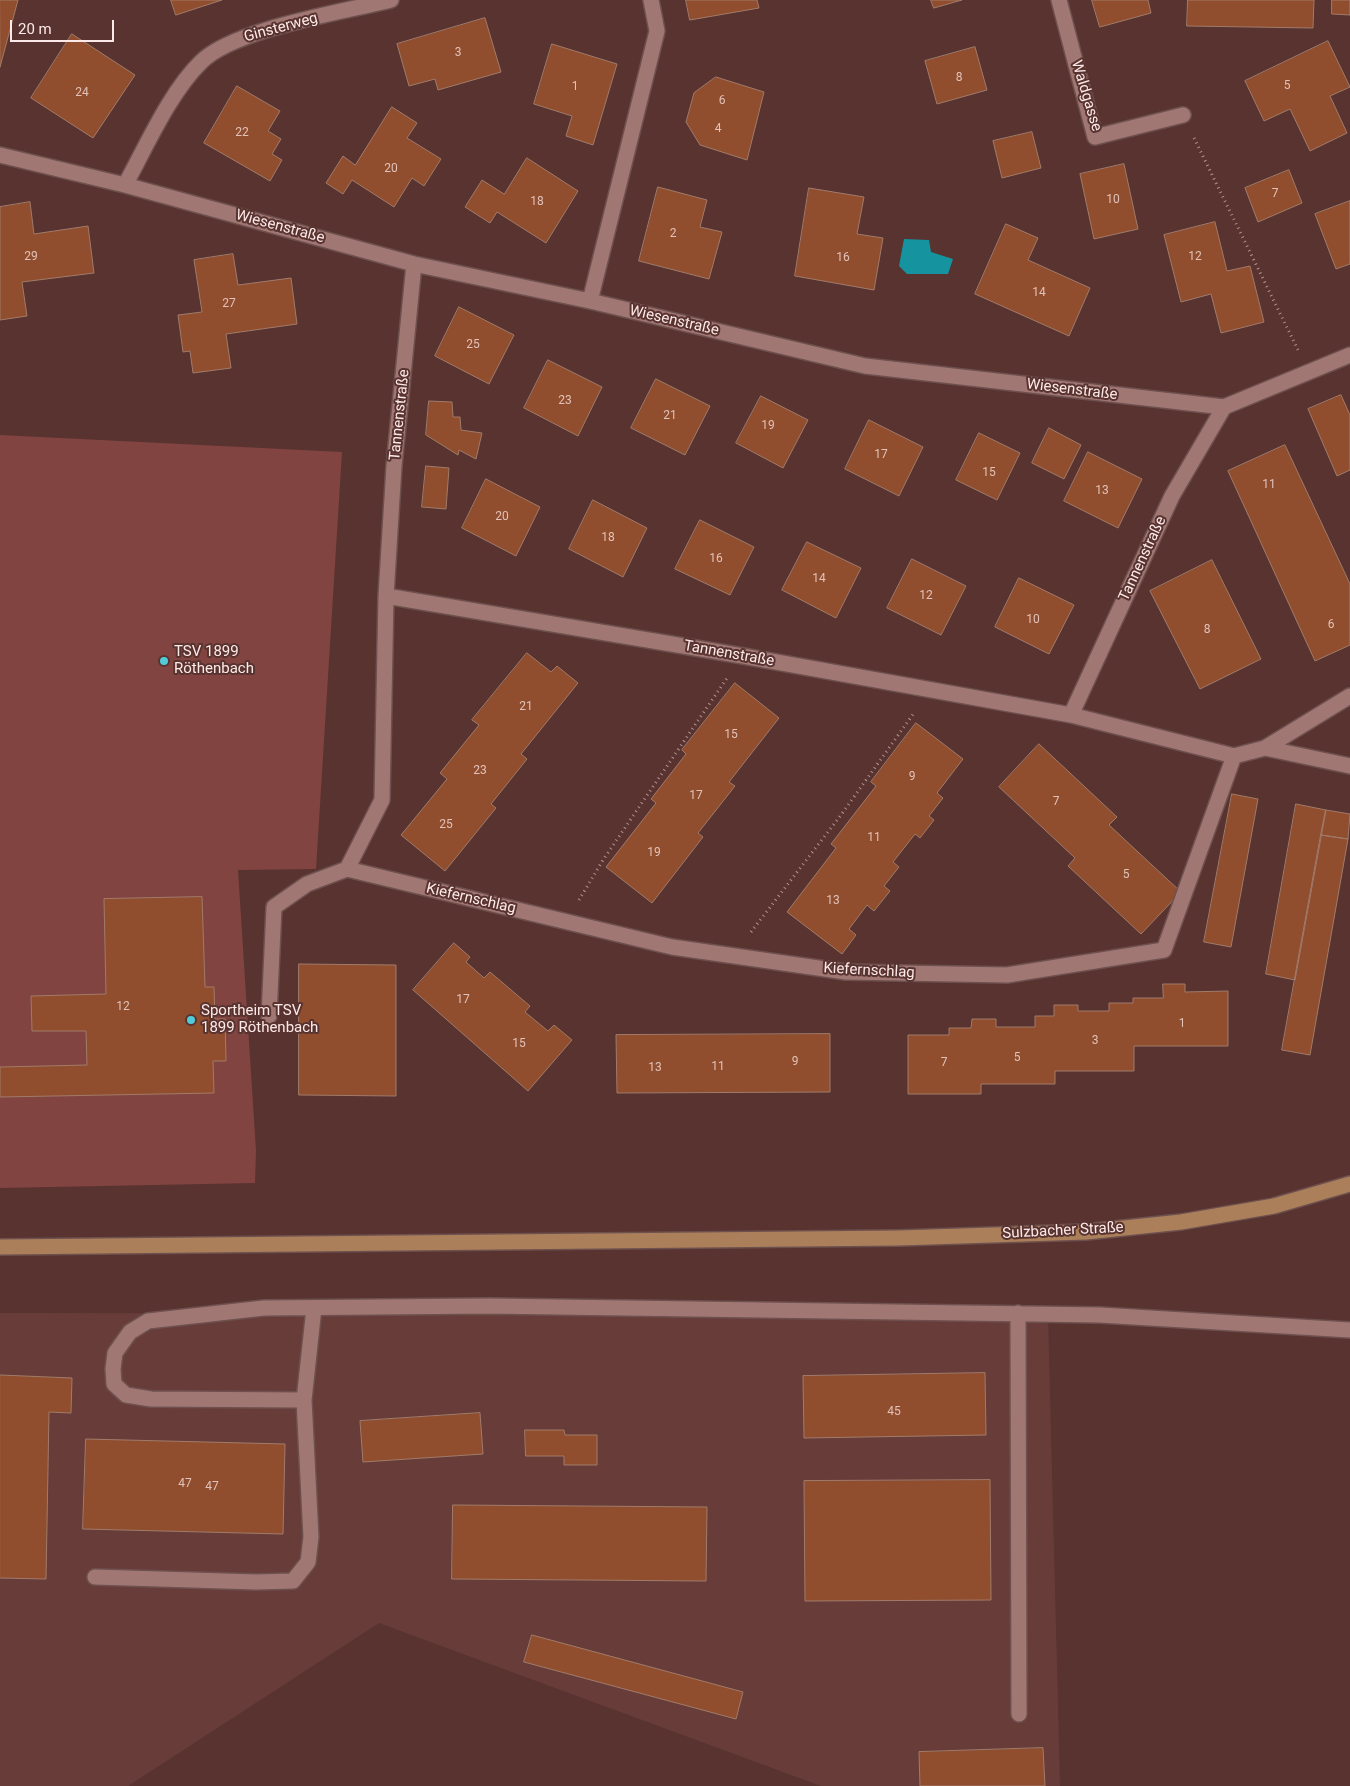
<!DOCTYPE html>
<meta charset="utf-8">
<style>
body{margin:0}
#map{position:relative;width:1350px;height:1786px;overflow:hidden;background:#583330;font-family:Roboto,sans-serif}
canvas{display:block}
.scale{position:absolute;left:10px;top:20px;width:104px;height:22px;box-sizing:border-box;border:2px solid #fde9e7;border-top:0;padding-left:6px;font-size:15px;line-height:18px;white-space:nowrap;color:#fde9e7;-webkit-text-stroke:4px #583330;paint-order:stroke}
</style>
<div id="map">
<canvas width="1350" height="1786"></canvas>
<div class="scale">20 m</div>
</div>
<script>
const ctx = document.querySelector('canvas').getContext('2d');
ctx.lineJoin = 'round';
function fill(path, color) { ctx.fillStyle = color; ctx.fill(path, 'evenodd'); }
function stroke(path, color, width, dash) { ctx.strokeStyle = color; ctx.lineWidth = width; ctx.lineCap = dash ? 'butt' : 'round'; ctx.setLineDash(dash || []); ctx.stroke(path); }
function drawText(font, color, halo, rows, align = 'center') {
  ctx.font = font + ' Roboto,sans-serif'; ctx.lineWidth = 4; ctx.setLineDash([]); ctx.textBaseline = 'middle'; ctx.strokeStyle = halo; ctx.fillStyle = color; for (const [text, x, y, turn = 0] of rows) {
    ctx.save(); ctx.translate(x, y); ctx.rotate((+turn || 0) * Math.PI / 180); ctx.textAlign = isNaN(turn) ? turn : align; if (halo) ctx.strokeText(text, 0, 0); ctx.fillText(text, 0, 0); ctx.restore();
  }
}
fill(new Path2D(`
 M0 1313 1048 1315 1060 1786H821L379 1623 128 1786H0Z`), '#683d39');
fill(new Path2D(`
 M0 435 342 452 316 869 238 870 256 1151 255 1183 0 1188Z`), '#824440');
fill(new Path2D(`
 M904 239 929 240 931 252 953 259 948 274H907L899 266Z`), '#15939f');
const building = new Path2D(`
 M0 0H18L0 67Z
 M171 0H222L176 15Z
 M686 0H757L759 8 690 20Z
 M931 0H962L934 8Z
 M1092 0H1148L1151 13 1100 27Z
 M1188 0H1314L1313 28 1187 26Z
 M1332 0H1350V15L1332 14Z
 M485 18 501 72 438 90 435 79 409 86 397 44Z
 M72 34 135 75 93 138 31 98Z
 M1328 41 1350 87 1330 96 1347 133 1310 151 1290 109 1264 121 1245 81Z
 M552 44 617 64 593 145 566 136 572 116 534 104Z
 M975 47 987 90 937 104 925 61Z
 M716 77 764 92 747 160 700 145 686 122 694 93Z
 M237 86 280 111 268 131 281 139 272 154 282 160 270 181 204 143Z
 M392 107 417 123 407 138 441 159 424 186 412 178 394 207 352 180 343 194 326 183 343 156 355 165Z
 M1032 132 1041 168 1002 178 993 141Z
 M527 158 578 191 546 243 497 212 490 223 465 207 482 180 504 194Z
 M1124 164 1138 229 1094 239 1080 174Z
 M1289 170 1302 203 1258 222 1245 188Z
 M658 187 707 200 700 227 722 232 709 279 639 261Z
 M809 188 864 197 857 234 883 238 874 290 795 276Z
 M1350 201V264L1336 269 1315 214Z
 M30 202 34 234 88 226 94 273 22 282 27 316 0 320V207Z
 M1215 222 1227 271 1250 266 1264 322 1221 333 1211 294 1181 302 1164 235Z
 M1006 224 1038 238 1028 260 1090 288 1069 336 975 294Z
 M233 254 238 285 291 278 297 324 226 334 231 368 193 373 190 351 183 352 178 315 202 312 194 260Z
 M459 307 514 335 489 384 435 356Z
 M548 360 602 387 578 436 524 408Z
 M656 379 710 406 685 455 631 428Z
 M1341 395 1350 415V470L1337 476 1308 409Z
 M761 396 808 420 783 468 736 443Z
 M429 401 452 402 453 417H460L461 430 482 433 476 459 459 450 458 455 426 435Z
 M869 420 923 447 899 496 845 469Z
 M1049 428 1081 445 1064 479 1032 463Z
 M979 433 1020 453 997 500 956 480Z
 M1285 445 1350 584V645L1315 661 1228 471Z
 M1088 452 1142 479 1118 528 1064 501Z
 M426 466 449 468 446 509 422 507Z
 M486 479 540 507 516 556 462 528Z
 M593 500 647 528 623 577 569 549Z
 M700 520 754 547 730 595 675 569Z
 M807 542 861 568 836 618 782 590Z
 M912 559 966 586 941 635 887 608Z
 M1212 560 1261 659 1200 689 1150 591Z
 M1019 578 1074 605 1049 654 995 627Z
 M527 653 551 672 557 666 578 683 521 754 527 759 491 804 496 808 445 871 401 835 447 779 440 773 479 725 472 720Z
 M735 683 779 718 729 782 735 786 698 833 703 837 652 903 606 867 656 803 651 799 686 754 682 750Z
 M916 723 963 759 937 793 943 798 929 816 934 820 920 838 915 834 893 862 899 867 884 886 890 891 874 911 867 905 849 929 856 935 842 954 787 912 836 848 831 844 876 786 871 782Z
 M1039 744 1117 817 1109 825 1181 892 1141 934 1068 866 1075 858 999 787Z
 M1232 794 1258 799 1231 947 1204 942Z
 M1296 804 1326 810 1295 980 1266 974Z
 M1326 810 1350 814 1348 839 1321 835Z
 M1321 835 1348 839 1310 1055 1282 1050Z
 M202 897 205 987H214L215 1019H225L226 1061H213L214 1093 0 1097V1067L87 1065 86 1031H32L31 996 106 994 104 899Z
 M454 943 470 957 466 962 484 978 490 972 530 1006 525 1012 548 1031 554 1025 572 1040 528 1091 413 990Z
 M299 964 396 965V1096L299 1095Z
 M1163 984H1185V992L1228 991V1046H1134V1071H1055V1084H981V1094H908V1035H949V1028H971L972 1019H996V1027H1035V1016H1054V1005H1078V1011H1109V1003H1133V998H1163Z
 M830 1034V1092L617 1093 616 1035Z
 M985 1373 986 1435 804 1438 803 1376Z
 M0 1375 72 1378 71 1413 49 1412 46 1579 0 1578Z
 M480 1413 483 1454 363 1462 360 1421Z
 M525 1430H564L565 1435H597V1465H564V1456H526Z
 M86 1439 285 1444 283 1534 83 1529Z
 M990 1480 991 1600 805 1601 804 1481Z
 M453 1505 707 1507 706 1581 452 1579Z
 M532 1635 743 1692 736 1719 524 1662Z
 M1043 1748 1045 1786H920L919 1752Z`);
fill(building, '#904e2e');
stroke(building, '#a17b6a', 1);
const lane = new Path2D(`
 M314 1308 304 1400 151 1399 126 1395 114 1384 113 1369 115 1353 130 1332 148 1321 264 1308 489 1306 1100 1315 1350 1330
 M1018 1313 1019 1714
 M95 1577 256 1582 293 1581 308 1562 311 1537 304 1400`);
const street = new Path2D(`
 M1059 0 1095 137 1183 115
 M0 155 125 185 414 264 590 301 865 366 1224 407 1350 355
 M125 185C146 147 170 92 201 62 234 29 343 12 391 0
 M590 301 657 31 651 0
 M386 596 743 656 1071 715 1234 756 1265 748 1350 766
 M1071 715 1172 496 1224 407
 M1265 748 1350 696
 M347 869 672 947 846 972 1007 975 1164 950 1234 756
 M269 1016 274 907 307 884 347 869 382 800 386 596 394 466 414 264`);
const secondary = new Path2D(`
 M0 1247 899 1238 1086 1232 1181 1222 1274 1206 1350 1184`);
stroke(lane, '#6e504e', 18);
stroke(street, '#6e504e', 18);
stroke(secondary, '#6e504e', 18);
stroke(new Path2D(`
 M1194 138 1298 350
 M579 900 603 860 727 678
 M751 932 841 815 914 713`), '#b09491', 3, [1, 4]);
stroke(lane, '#a17773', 15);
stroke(street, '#a17773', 15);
stroke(secondary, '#aa7f5a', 15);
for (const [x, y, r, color] of [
 [164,661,5,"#52cbd9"],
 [191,1020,5,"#52cbd9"]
]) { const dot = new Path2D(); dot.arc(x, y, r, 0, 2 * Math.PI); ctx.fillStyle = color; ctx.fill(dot); stroke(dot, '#583330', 2); }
drawText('12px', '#e2c2b9', null, [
 ["3",458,53],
 ["8",959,78],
 ["5",1287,86],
 ["1",575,87],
 ["24",82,93],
 ["6",722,101],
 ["4",718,129],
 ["22",242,133],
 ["20",391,169],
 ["7",1275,194],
 ["10",1113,200],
 ["18",537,202],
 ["2",673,234],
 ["29",31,257],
 ["12",1195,257],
 ["16",843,258],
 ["14",1039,293],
 ["27",229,304],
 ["25",473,345],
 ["23",565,401],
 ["21",670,416],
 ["19",768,426],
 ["17",881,455],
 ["15",989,473],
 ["11",1269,485],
 ["13",1102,491],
 ["20",502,517],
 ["18",608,538],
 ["16",716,559],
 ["14",819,579],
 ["12",926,596],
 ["10",1033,620],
 ["6",1331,625],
 ["8",1207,630],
 ["21",526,707],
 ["15",731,735],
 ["23",480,771],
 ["9",912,777],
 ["17",696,796],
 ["7",1056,802],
 ["25",446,825],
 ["11",874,838],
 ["19",654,853],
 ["5",1126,875],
 ["13",833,901],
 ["17",463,1000],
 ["12",123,1007],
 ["1",1182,1024],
 ["3",1095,1041],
 ["15",519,1044],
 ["5",1017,1058],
 ["9",795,1062],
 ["7",944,1063],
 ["11",718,1067],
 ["13",655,1068],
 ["45",894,1412],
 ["47",185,1484],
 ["47",212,1487]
]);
drawText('15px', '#fde9e7', '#583330', [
 ["Ginsterweg",281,28,-15],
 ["Waldgasse",1086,96,73],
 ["Wiesenstraße",280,227,15],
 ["Wiesenstraße",674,321,13],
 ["Wiesenstraße",1072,390,7],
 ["Tannenstraße",400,415,-84],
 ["Tannenstraße",1143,559,-65],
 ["Tannenstraße",729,654,10],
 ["Kiefernschlag",471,899,13],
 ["Kiefernschlag",869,971,3],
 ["Sulzbacher Straße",1063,1231,-3]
]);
drawText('15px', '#fde9e7', '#583330', [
 ["TSV 1899",174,652],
 ["Röthenbach",174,669],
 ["Sportheim TSV",201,1011],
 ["1899 Röthenbach",201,1028]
], 'left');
</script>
